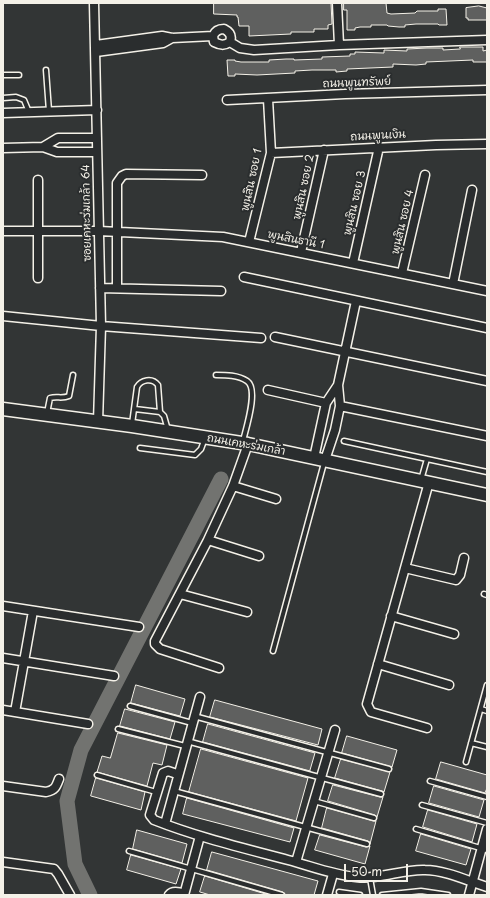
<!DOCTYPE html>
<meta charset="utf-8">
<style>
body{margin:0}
#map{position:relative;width:490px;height:898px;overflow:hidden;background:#323535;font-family:"Playpen Sans",sans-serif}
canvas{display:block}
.frame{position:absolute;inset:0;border:4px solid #f4f1e8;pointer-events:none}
.scale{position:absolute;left:344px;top:864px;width:64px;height:18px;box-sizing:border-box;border:2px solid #f4f1e8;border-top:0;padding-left:5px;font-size:12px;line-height:14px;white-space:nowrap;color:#f4f1e8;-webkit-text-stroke:3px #2a2d2e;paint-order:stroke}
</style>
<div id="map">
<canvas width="490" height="898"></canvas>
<div class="frame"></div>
<div class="scale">50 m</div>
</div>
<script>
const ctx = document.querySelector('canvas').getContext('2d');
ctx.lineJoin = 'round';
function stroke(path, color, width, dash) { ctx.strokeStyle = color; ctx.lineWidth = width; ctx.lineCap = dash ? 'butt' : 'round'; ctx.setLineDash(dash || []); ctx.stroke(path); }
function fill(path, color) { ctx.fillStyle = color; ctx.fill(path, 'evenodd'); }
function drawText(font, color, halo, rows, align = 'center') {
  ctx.font = font + ' "Playpen Sans","Playpen Sans Thai",sans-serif'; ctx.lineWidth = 4; ctx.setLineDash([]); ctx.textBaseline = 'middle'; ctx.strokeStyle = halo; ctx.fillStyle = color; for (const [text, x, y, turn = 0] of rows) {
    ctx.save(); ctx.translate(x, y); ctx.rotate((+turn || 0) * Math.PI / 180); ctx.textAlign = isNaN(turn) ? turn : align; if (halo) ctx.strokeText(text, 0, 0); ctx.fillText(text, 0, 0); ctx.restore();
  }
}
stroke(new Path2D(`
 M90 895 75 864 67 801 81 750 221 479`), '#727370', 15);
const building = new Path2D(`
 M214 3H331L332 24 328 25V29H314V32H291V34L249 36V26H239L238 17H237V15L214 14Z
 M344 3H386L387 13 391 14 415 13 417 11H438V9H446L447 25H439L438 24H416L405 25V27H399L388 26 387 25H371V27H360L355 28V30H347V10H344Z
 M479 6 487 8V20H468V18H466V8Z
 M460 47H483V51L487 50V62H473V60L426 62V64L416 65 393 64V67L347 69V71L336 72V70H312L295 71V73L257 75 235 74V76H228L227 60H235V61L241 62H269V60L286 59H294V60L322 59V57L350 56V54H355V52L384 53V50L407 51V49L427 48H443V50L460 49Z
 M136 685 185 699 180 716 131 703Z
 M215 700 322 729 318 745 210 717Z
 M125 709 175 722 170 739 120 726Z
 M208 724 315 753 310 770V771L203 742Z
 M118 733 167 745 162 765 153 763 147 786 97 772 102 756 110 758Z
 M347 736 397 750 392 767 342 753Z
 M201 749 308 778 296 821 189 792Z
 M341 759 390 772 384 792 382 791 335 778Z
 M441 762 487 775V788L485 793 436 779Z
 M96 778 145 792 141 810 91 796Z
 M333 785 380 797H383L377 817 375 815 328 801Z
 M434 786 484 800 479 817 429 803Z
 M187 798 294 828 290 842 183 814Z
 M327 808 373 821H376L370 844 368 841 322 828Z
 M428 810 477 824 472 842 423 827Z
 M137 830 187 844 182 863 133 849Z
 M421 834 471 849 466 865 416 851Z
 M320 835 366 847 370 846 365 864 315 850Z
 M212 852 318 881 314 895H285L283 892 207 870Z
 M131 855 181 869 176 884 127 870Z
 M205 876 269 895H210L200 892Z`);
fill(building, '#5f605f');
stroke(building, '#f4f1e8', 1);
const lane = new Path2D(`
 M46 70 49 111
 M3 75H19
 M3 98 16 97 24 100 29 112
 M216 375C226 375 238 375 247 381 259 389 246 428 243 441
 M135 409 160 412
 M47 413 50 398C57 396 62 399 69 396L73 375
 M132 424 137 387C141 380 152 377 158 385L160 412 164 416 168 430
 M344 441 487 472
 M140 448 195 455 201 449 205 438
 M421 480 427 459
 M484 594 487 595
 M273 651 324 463
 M130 706 192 723
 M481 709 487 711
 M194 716 389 769
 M118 729 185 746
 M187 741 381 794
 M471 743 487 747
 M466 762 487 685
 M97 775 156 792
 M430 781 487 797
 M174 791 367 844
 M314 801 374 818
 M422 805 487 823
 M416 829 487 850
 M129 851 282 895
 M370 878 373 895
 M339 892 360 895
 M382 895 421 891 448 895`);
const street = new Path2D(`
 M94 3 101 326 98 422
 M337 3 339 45
 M213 36C215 31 219 29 224 29 230 32 232 36 230 42
 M96 45 162 36 172 38 213 36 214 42C220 45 224 46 230 42L240 48 254 50 339 45 487 40
 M96 52 163 43 172 38
 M227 100 345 94 487 90
 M3 113 97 110
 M43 147 58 138H97
 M3 148 43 147 57 152H97
 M271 153 436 145 487 144
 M38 180V278
 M3 231H99L223 237 487 291
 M249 242 271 153 268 99
 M301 252 324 150
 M353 263 379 147
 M402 273 425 175
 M244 277 487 328
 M453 284 472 190
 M100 288 221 291
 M117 288V183L122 176 126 174 202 175
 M3 316 101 326 261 338
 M275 337 487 381
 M268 390 326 403
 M340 406 487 436
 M248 444 233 486 208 540 259 556
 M314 458 326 403 338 385
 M325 460 335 430 340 406 338 385 356 301
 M233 486 276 499
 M208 540 155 641V644L160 649 219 668
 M405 568 456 580 460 575 464 558
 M180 594 247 612
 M3 606 139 627
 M391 616 454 634
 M3 658 114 676
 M378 664 449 685
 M3 710 88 724
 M15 712 33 611
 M427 728 371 712 367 704 429 482
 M177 774 168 771 163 773 150 815 154 820C197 837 243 848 288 860 311 866 333 875 356 877 380 880 402 869 425 870 445 870 468 881 487 887
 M3 786 46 792C55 790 56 787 59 779
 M165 824 200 697
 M3 862 54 869 58 874 70 895
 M296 862 335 730
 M169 895C173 890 179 892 184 894
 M184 895 200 836
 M327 895 333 874
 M469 895 487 829`);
const secondary = new Path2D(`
 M3 409 132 426 248 444 487 495`);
stroke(lane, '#f4f1e8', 7);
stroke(street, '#f4f1e8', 11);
stroke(secondary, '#f4f1e8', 15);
stroke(lane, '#2a2d2e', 4);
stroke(street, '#2a2d2e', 8);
stroke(secondary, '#2a2d2e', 12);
drawText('11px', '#f4f1e8', '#2a2d2e', [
 ["ถนนพูนทรัพย์",357,83,-2],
 ["ถนนพูนเงิน",378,136,-3],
 ["พูนสิน ซอย 1",252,180,-78],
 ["พูนสิน ซอย 2",304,187,-78],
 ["พูนสิน ซอย 3",355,203,-77],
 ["ซอยเคหะร่มเกล้า 64",87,213,-91],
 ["พูนสิน ซอย 4",403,222,-77],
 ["พูนสินธานี 1",296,240,11],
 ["ถนนเคหะร่มเกล้า",246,445,10]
]);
</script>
